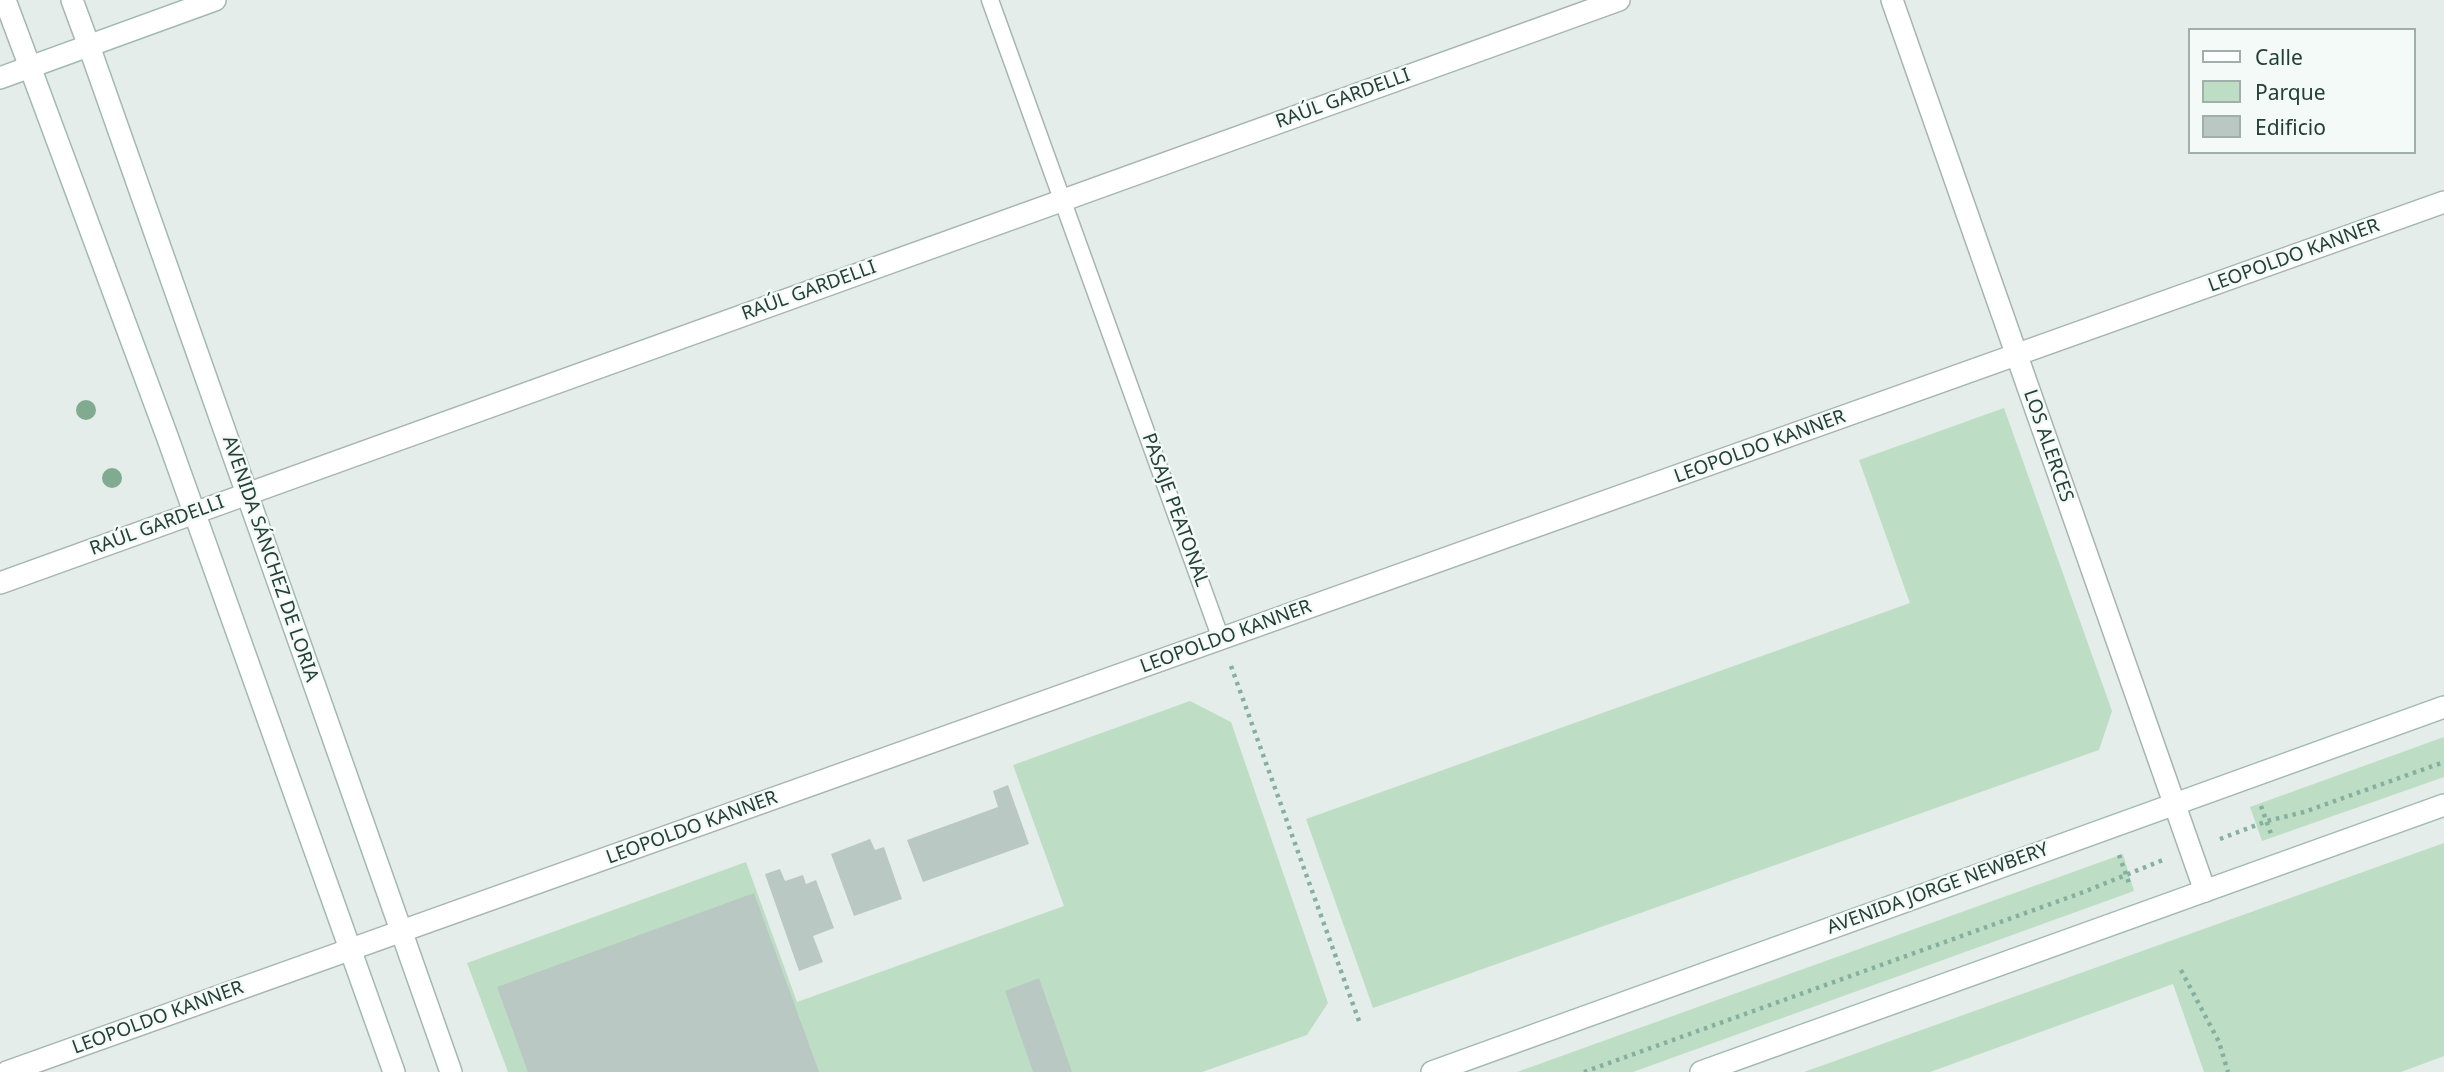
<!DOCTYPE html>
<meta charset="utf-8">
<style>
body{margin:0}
#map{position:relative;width:2444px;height:1072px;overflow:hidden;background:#e4ede9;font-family:"Noto Sans",sans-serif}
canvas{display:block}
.legend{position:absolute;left:2188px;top:28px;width:228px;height:126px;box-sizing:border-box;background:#f4faf7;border:2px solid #a0afaa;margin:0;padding:9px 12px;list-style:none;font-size:21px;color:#233f37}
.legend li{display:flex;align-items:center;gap:14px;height:35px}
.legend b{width:35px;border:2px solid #a0afaa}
</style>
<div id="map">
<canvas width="2444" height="1072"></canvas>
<ul class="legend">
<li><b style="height:9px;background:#fff"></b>Calle</li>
<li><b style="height:19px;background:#bddec5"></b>Parque</li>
<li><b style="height:19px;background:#b9c8c2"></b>Edificio</li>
</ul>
</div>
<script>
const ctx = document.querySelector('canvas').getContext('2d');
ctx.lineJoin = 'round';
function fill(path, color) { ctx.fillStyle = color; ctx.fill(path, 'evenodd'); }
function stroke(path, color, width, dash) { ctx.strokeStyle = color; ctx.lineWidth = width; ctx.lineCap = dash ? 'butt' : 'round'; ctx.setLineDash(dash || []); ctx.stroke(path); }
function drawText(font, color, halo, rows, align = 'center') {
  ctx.font = font + ' "Noto Sans",sans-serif'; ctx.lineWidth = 5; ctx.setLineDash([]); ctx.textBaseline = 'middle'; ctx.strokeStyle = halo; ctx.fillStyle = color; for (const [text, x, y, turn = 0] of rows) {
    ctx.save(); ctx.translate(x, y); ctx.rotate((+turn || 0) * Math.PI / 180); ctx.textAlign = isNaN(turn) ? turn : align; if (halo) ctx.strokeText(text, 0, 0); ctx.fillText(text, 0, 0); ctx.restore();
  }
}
fill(new Path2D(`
 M2004 408 2112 711 2099 750 1373 1008 1306 819 1910 603 1859 460Z
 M1190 701 1231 722 1328 1003 1307 1035 1202 1072H508L467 963 746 862 797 1002 1064 906 1013 765Z
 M2444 737V777L2262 841 2250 807Z
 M2444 843V1056L2401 1072H2204L2173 984 1930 1072H1804Z
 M2123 854 2134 891 1633 1072H1517Z`), '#bddec5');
fill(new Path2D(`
 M1008 785 1029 844 923 882 907 840 998 807 993 791Z
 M870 839 875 850 884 847 902 899 854 916 831 854Z
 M780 869 785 881 803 875 806 884 816 880 834 928 813 936 823 962 799 971 765 874Z
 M754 893 819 1072H528L497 987Z
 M1039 978 1072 1072H1033L1005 991Z`), '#b9c8c2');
const lane = new Path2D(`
 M990 0 1221 639`);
const street = new Path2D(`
 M5 0 30 67
 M72 0 89 46
 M1892 0 2205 891
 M0 583 1619 0
 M7 1072 2444 202`);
const secondary = new Path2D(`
 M89 46 451 1072
 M30 67 167 436 394 1072
 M0 78 215 0
 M1432 1072 2444 707
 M1701 1072 2444 805`);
stroke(lane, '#a6b5b0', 19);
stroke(street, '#a6b5b0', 24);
stroke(secondary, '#a2b9b0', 24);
stroke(new Path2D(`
 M1231 666 1359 1021
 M2261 806 2271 834
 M2220 839 2267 821 2304 812 2444 762
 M2119 855 2130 886
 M2181 970 2219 1042 2228 1072
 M1584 1072 2081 893 2163 860`), '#85b0a1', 4.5, [3.5, 5]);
stroke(lane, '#fff', 16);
stroke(street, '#fff', 21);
stroke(secondary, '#fff', 21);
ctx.fillStyle = '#80ab90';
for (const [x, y] of [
 [86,410],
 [112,478]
]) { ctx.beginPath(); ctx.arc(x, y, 10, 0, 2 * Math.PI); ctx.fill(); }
drawText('19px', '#233f37', '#f4faf7', [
 ["RAÚL GARDELLI",1343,99,-20],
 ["LEOPOLDO KANNER",2294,256,-20],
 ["RAÚL GARDELLI",809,291,-20],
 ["LOS ALERCES",2048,446,71],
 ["LEOPOLDO KANNER",1760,447,-20],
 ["PASAJE PEATONAL",1175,510,70],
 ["RAÚL GARDELLI",157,526,-20],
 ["AVENIDA SÁNCHEZ DE LORIA",270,559,71],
 ["LEOPOLDO KANNER",1226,637,-20],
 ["LEOPOLDO KANNER",692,828,-20],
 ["AVENIDA JORGE NEWBERY",1938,889,-20],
 ["LEOPOLDO KANNER",158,1018,-20]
]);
</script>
